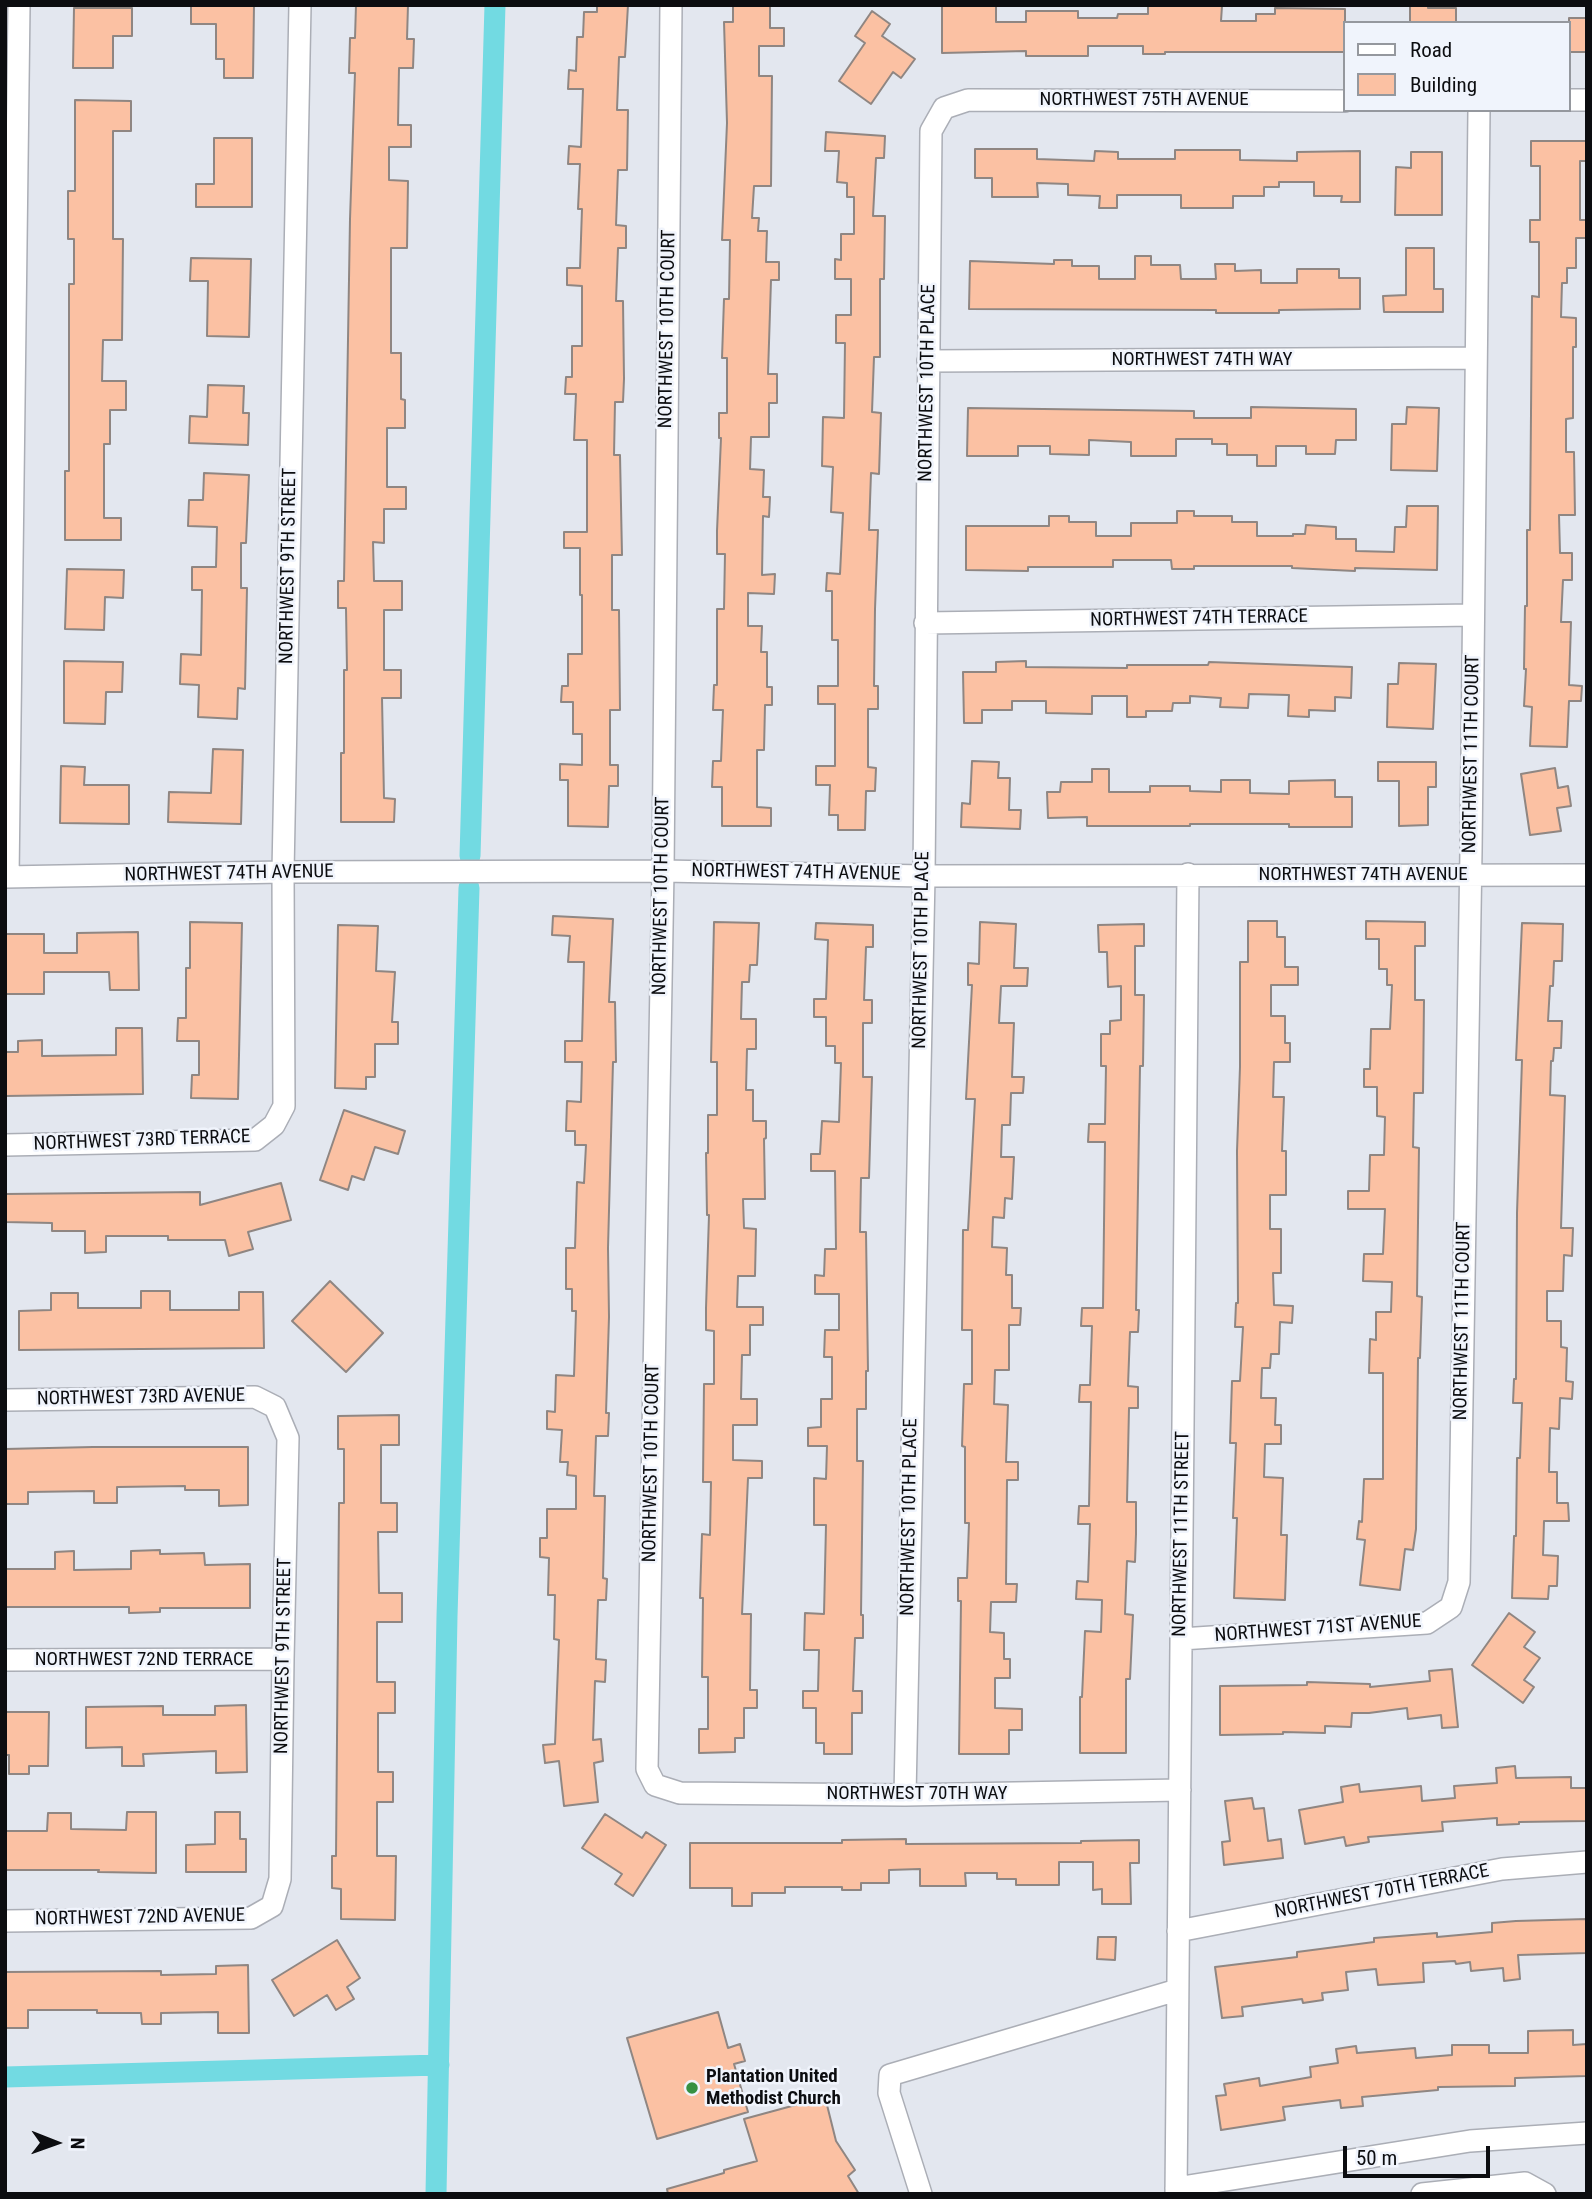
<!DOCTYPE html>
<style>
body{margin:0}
#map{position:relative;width:1592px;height:2199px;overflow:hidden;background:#e3e7ef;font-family:"Roboto Condensed",sans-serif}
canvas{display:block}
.frame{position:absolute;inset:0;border:7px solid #0c0d10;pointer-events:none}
.legend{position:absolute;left:1343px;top:21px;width:228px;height:91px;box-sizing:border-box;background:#f0f4fc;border:2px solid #95989e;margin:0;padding:9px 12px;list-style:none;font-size:21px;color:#0c0d10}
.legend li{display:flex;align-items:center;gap:14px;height:35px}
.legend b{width:35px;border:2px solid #95989e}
.north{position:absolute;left:21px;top:2108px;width:70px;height:70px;-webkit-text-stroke:5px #f0f4fc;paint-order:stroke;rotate:91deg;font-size:19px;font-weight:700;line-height:28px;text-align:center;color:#0c0d10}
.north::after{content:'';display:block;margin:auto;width:24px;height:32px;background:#0c0d10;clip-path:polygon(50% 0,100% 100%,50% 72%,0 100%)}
.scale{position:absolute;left:1343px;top:2146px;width:147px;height:32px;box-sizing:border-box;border:4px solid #0c0d10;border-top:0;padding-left:9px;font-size:21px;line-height:24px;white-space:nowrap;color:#0c0d10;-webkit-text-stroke:5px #f0f4fc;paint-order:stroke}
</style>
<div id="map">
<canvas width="1592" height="2199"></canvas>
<div class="frame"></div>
<ul class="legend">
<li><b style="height:9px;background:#fff"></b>Road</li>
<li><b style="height:19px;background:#fbc1a3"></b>Building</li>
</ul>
<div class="north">N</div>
<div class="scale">50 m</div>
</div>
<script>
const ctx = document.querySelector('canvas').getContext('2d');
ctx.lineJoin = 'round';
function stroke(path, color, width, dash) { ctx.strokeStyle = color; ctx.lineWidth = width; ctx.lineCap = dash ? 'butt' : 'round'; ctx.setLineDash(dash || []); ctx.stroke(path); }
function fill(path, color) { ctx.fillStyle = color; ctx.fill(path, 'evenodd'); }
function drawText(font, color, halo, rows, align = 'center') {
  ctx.font = font + ' "Roboto Condensed",sans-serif'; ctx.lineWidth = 5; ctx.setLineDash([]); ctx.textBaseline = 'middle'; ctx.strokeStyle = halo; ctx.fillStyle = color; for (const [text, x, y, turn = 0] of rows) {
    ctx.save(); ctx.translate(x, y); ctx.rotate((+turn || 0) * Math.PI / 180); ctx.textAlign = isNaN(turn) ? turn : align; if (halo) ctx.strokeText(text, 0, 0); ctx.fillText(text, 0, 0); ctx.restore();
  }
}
stroke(new Path2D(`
 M470 856 495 5
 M5 2077 439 2065
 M436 2194 447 1616 469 888`), '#72dae2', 21);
const building = new Path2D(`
 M191 5H254L253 78H224V59H216V24H191Z
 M356 5H408L407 39H414L413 68H399L398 125H411V147H389V180L408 181 407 248H391V353H401V399L405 400V428H387V487H406V509H384V543L373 542 374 581H402V610H384V670H401V698H382L384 798 395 799 394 822H341V753H344V670H347L346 608H338V581H344L350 219 355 73H349L350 38H355Z
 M597 5H628L625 57H619L617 110H628L627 170H618L616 225 626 226V248H618L616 301H623L624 379 623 402H615L614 455H620L622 555H612V610H619L620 710H610V765H618V786H609L608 827 568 826V780H560V764L582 765V734H573V702H561L562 686H568V654H582V595H580V548H564V532H587V440H574L576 394H565L566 377H572V346H582V286L567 285V268H580L582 209H578L580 164H568L569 146 581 147 583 89H568L569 70 576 71 577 37H583L584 12H597Z
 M733 5H770V28H784V46H759V76H772L771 186H754L752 218H759L758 231H767L766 262H779V280H771L768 374H777V403H769V437H751L750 469 764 470 763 497H770L769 517 763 516 762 575 775 574 774 594 748 593V626H762L761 652H767V687H772V705H765L764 750H757V807L771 808V826H722V787H712L713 761H721L723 710H713L714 685H717V609H724L725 554H717V531L721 438H719V413H727V358H722L724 299H729L730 240H722L727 123 724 22H733Z
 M1148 5 1222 6 1221 21H1256V14H1275V8L1345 9V52H1165V54H1143V46H1088V56H1026V51L942 53V6H996V22H1026V11H1078V18H1117L1118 14H1148Z
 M1410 5H1428V8H1456V23H1410Z
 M74 8H132V36H113V68H73Z
 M872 11 890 24 882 36 915 59 901 78 893 72 871 104 839 81 865 43 855 36Z
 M1569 18H1587V52H1569Z
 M75 100 131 101V131H113V239H123L122 340H103L102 381H126V410H110V444H104V518H121V540H65V471H69V284H74V239H68V191H75Z
 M826 132 885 136 884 158H876L873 216H885L884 279H880V357H874L872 412 881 413 879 474 871 473 869 530H878L875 609 874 686H878V709H868V767L876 768 875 791H866L865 830H838V815H829L830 785H816V766H835V704H818V686H838V640H832V591H826L827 573 840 574 843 513 831 512 833 467 822 466 823 417 844 418 845 343H836V315H851V279H835V259L841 260V234H854V197H847V183L837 182 839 151H825Z
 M214 138H252V207H196V184H214Z
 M1531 141H1587V161H1580V220H1587V238H1576V268H1567V283H1562L1561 317 1576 318V347H1573V418L1566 419V452H1574L1575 515H1559L1560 553H1572V580H1563L1561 622H1571L1569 685 1582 686 1581 701H1569L1567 747 1530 746 1532 707 1524 706 1526 669H1524L1525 606H1527V530H1530L1532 296 1539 297V242H1530V220H1540V166H1531Z
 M975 149H1037V159L1094 161 1095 151 1118 152V159H1175V150H1240V160L1297 161V152L1360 151V202H1341L1342 196H1314V182H1279V187H1264V196H1233V208H1181V195H1117V208H1099L1100 196 1068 195V184L1037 183 1038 197H992V178H975Z
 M1411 152H1442V215H1395L1396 167 1411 168Z
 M1406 248H1434V289H1443V312H1384L1383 296 1406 295Z
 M1135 256H1151V265H1180L1181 279H1216L1215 264H1235V271L1261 270V283H1297V269H1339V278H1360V309L1279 310V313H1216V310L969 309 970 261 1054 264V260H1072V266H1099V279H1135Z
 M191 258 251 259 249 337 207 336 208 281H190Z
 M208 385 244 386 243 413H249L248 445 189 443 190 416 207 417Z
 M1251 407 1356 409V440H1336L1335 454H1306V446H1276V466H1257V455H1227V444H1212V439H1176V456H1131V442L1089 440V455L1050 454V446H1018V456H967L968 408 1194 411V418H1251Z
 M1407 407 1439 408 1437 471 1391 470 1392 424H1406Z
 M204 473 249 475 246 543H241V588H247L245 689 238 688 237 719 198 717 199 685 180 684 181 654 201 655 202 590H192V567H216L217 527 188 526 189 500H203Z
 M1407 506H1438L1437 570 1355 568V571L1292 568V566H1194V569H1172L1171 560H1113V567H1028V571L966 570V526H1049V516H1069V522H1096V536H1131V523H1177V511H1194V516H1232V522H1257V536H1293V534H1305L1306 525 1336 527V539H1356V551L1394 552 1395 527H1406Z
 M67 569 124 570 123 598 105 597 104 630 65 629Z
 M64 661 123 662 122 692H106L105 724 64 723Z
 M1026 661V667L1127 668V665H1208L1209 662 1352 667 1351 698 1335 697V711L1309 710V717L1288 716 1289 695 1249 694 1248 708 1220 707 1221 698 1190 696V703H1173L1172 711H1146V717H1127V696H1092V714L1046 713V701H1012V710H982V723H964L963 672H996V662Z
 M1399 663 1436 664 1433 729 1387 727 1388 684H1398Z
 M213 749 243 750 241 824 168 822 169 792 211 793Z
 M972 761 999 762 998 778H1010L1009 810H1021L1020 829 961 827 962 803 970 804Z
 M1378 762H1436V787H1428V825L1399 826V781H1378Z
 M61 766 85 767 84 785H129V824L60 823Z
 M1555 768 1558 788 1568 786 1571 806 1557 808 1561 831 1530 835 1521 774Z
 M1092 769H1109V792H1150V786H1190V791L1221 792V780H1250V793L1289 794V781L1335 780V797H1352V827H1289V824H1190V826H1087V817L1048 818 1047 792H1060L1061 782H1092Z
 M553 916 613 919 609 1002H615L616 1062H613L608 1248 609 1317 606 1413H609L608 1436H596L594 1496H605L603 1578 607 1579 606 1600H598L596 1659 606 1660 605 1682 595 1681 593 1740 601 1739 603 1761 594 1763 598 1802 564 1806 559 1761 545 1763 543 1745 555 1744 559 1640 554 1639 555 1595H548L549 1558 540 1557V1538H547V1509H576V1476L567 1475 568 1462H560L562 1430 547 1429V1411L555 1412 556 1375 574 1376 576 1311H572V1289H566V1248H575L577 1182 584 1183 586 1145H575V1131H566L567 1101 581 1102 582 1062H565V1041H582L584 962H568L570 936 552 935Z
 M1248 921H1277V937H1285V967H1298V985H1271V1016H1285V1043H1290V1062H1274L1273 1097H1284L1282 1151H1286V1195H1270V1229H1281V1273H1273L1274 1305 1293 1306 1292 1323 1280 1322 1279 1354H1271L1270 1368H1262L1261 1398H1276L1275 1425H1281V1444H1265L1264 1477 1283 1478 1281 1535H1287L1285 1600 1234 1598 1237 1518H1233L1236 1443H1230L1232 1381H1240L1243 1327H1235L1236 1303H1238L1237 1151 1240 1067V962H1248Z
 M1366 921 1425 922V946H1415V1000H1424L1423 1093H1414L1413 1147 1419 1148 1417 1296 1422 1297 1420 1358H1418L1416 1529 1413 1550 1405 1549 1400 1590 1360 1585 1365 1540 1357 1539 1359 1521 1362 1522 1364 1479H1383V1373H1369L1370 1339 1376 1340V1312H1391L1392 1282 1363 1281 1364 1254H1383L1385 1209H1348V1191H1369L1370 1155H1384L1385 1117 1377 1116V1087H1364V1069H1370L1371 1029H1390L1392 985H1387V969H1379V939H1366Z
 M190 922 242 923 238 1099 191 1098 192 1075H199V1041H177L178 1018H186V968H190Z
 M714 922 759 923 757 965H750L749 982H742L741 1019H756V1049H747L746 1090H753V1121H766V1138L764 1139 765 1199H743L744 1228 756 1229 755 1276H738L737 1307H763V1325H750V1355H742L741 1399H757V1425H733V1460L762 1461V1478H748L742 1614H751L750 1690H757V1708H744V1738H735V1752L699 1753V1729H708V1677H702L703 1598H700L702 1534 710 1535 711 1482H703L704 1384H714V1331L706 1330V1308L709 1215H707L706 1153H708V1115H717V1062H711Z
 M980 922 1016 924 1014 968H1028L1027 986H1001L999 1023H1014L1012 1077H1024L1023 1093H1011L1010 1125H1002L1001 1157H1014L1012 1199 1005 1198 1004 1218 993 1217 992 1247 1007 1248 1006 1275H1012V1308H1021L1020 1325H1009V1370H995L994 1404 1008 1405 1006 1462H1018V1480H1007L1006 1584H1017L1016 1602H991L990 1632 1004 1633V1659H1010V1678H995V1708L1022 1709V1730H1009V1754H959L961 1601H958V1578H967L969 1523H965V1447L962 1446 964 1384H972V1330H962L963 1230H968L975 1099H966L972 985H968V963L979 964Z
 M816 923 873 925V947H866L864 1000H872V1023H863V1077H872L869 1178H861L860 1232H866L868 1371H866V1409H857V1461H863L861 1615H863V1638H855L853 1691H862V1713H852V1754H824V1743H816V1708H803V1691H818L819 1650H804L805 1613 824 1614 826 1525H814V1478L826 1479 827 1446H808V1428L821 1427V1399H832V1357H824L825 1330H839V1294H815V1275L824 1276 825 1249H836L835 1171H811V1154H820L822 1121 839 1122 841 1063H835V1046H826V1017H814V999H826L828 940 815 939Z
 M1522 923 1563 924 1562 961H1554L1553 986H1550L1548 1021H1562L1561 1048H1554L1553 1061H1551L1550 1095 1565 1096 1561 1228H1573L1572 1256 1564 1255 1563 1291H1547V1321H1561V1347L1567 1348 1566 1381 1573 1382 1572 1399 1560 1398 1559 1429 1550 1428 1549 1472H1557V1503H1568L1569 1521H1544L1543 1555 1558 1556 1557 1586H1549L1548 1599 1512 1598 1514 1536H1516L1517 1458H1520L1522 1403H1513L1514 1379H1516L1517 1213 1522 1060H1516Z
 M1144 924V946H1135V995H1144L1143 1066H1140L1136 1310H1139L1138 1332H1130L1128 1386 1138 1387V1408H1129L1127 1502H1136V1534L1135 1562 1127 1561 1125 1614 1133 1615 1130 1679H1126V1753H1080V1697H1082L1085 1631 1101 1632 1102 1600 1076 1599 1077 1581 1088 1582 1090 1524H1078L1079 1506H1089L1091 1402H1079L1080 1385H1090L1092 1326H1081L1082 1308H1103L1105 1142H1088L1089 1124H1105L1106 1066H1101V1034H1110V1021L1121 1020V986L1108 987 1107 952H1099L1098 925Z
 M338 925 378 926 376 971 395 972 392 1022H398V1044H375V1077H366V1089L335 1088Z
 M138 932 139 990H110L109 972H44V994H6L5 934H44V953H77V933Z
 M116 1028H142L143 1094 5 1096V1052H18V1041L42 1040V1056L116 1055Z
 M344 1110 405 1131 398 1154 375 1147 364 1180 352 1176 348 1190 320 1180Z
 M281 1183 291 1220 248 1232 253 1249 229 1256 225 1240H168V1236H106V1252L85 1253V1231H52V1223L5 1222V1194L200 1192V1205Z
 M330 1281 383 1333 346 1372 292 1321Z
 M141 1291H170V1310H239V1292H263L264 1348 19 1350V1311L51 1310V1293H78V1308H141Z
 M399 1415V1445H381V1503H397V1532H378L379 1593H402V1622H377V1682H395V1713H378V1772H393V1802H377V1856H396L395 1920 341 1919V1889L332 1888V1856H336L339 1503H344V1449H338V1416Z
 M93 1447H248V1505L219 1506V1490H185V1486L117 1487V1503H94V1491L28 1492V1504H5V1449Z
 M160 1550V1554L204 1553 205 1565 250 1564V1608H160V1612L129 1613V1607H5V1569H55V1552L74 1551V1570L131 1569V1551Z
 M1509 1613 1535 1632 1524 1647 1540 1658 1524 1680 1534 1687 1523 1703 1472 1665Z
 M1452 1669 1458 1727 1442 1728 1441 1715 1408 1719 1407 1708 1369 1713H1352L1351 1727 1325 1726V1733L1283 1732V1734L1220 1735V1686L1307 1685V1682L1370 1684V1687L1430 1681 1429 1671Z
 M246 1705 247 1772 216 1773V1751L143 1754 144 1766H122V1747L86 1748V1707L163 1706V1715H215V1706Z
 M5 1712H49L48 1766H29V1774H9V1755H5Z
 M1515 1766 1516 1778 1571 1777V1788H1587V1821L1519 1822V1824L1497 1825V1818L1442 1822 1443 1831 1368 1837 1369 1842 1346 1846 1344 1837 1305 1844 1299 1810 1343 1802 1341 1787 1359 1784 1360 1792 1421 1786 1422 1801 1455 1798 1454 1786 1497 1783 1496 1768Z
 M1252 1798 1254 1809 1264 1808 1268 1841 1281 1839 1283 1858 1224 1865 1222 1842 1230 1841 1225 1801Z
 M127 1812H156V1873L98 1872 99 1870H5V1831H47L48 1813H71V1829L126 1830Z
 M215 1812H240V1839H246V1872H186V1845L215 1844Z
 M605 1814 642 1838 646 1832 666 1845 633 1896 615 1884 622 1874 582 1848Z
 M906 1839V1844L1081 1843V1841L1139 1840V1863H1130L1131 1904H1102V1889L1093 1890V1862H1059V1885H1016V1879H997V1873H965L966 1886H920V1869L889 1870V1883H861V1890H842V1887H785V1893H752V1906H732V1888H690V1843H842V1840Z
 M1587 1919V1953L1518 1955 1520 1979 1504 1981 1503 1968 1471 1971 1470 1962 1456 1964 1455 1961 1423 1963 1424 1982 1378 1985 1376 1969 1346 1972 1348 1990 1322 1993 1323 2000 1303 2003 1302 1999 1242 2007 1243 2016 1222 2018 1215 1967 1297 1957V1952L1374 1942V1938L1437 1933V1937L1492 1932V1923L1516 1921Z
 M1098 1937H1116L1115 1960 1097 1959Z
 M337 1940 360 1978 347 1987 354 1999 336 2010 327 1995 294 2016 272 1980Z
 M248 1965 249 2033H218V2012L161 2013V2024H142L141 2013H97V2010H28V2028H5V1972L161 1971V1975L216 1974V1966Z
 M718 2012 728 2048 740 2044 745 2061 734 2064 748 2112 657 2139 627 2038Z
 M1573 2030V2045L1587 2044V2076L1515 2078V2086L1438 2087V2090L1362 2097 1363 2106 1341 2108 1340 2100 1283 2107 1285 2120 1221 2130 1216 2096 1226 2095 1224 2084 1259 2078 1260 2086 1311 2077 1310 2067 1338 2063 1336 2049 1356 2046 1357 2053 1415 2048 1416 2058 1452 2055V2045H1489V2053H1528V2031Z
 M825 2097 836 2141 855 2170 848 2176 859 2194H668L667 2189 724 2173V2170L757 2161 744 2119Z`);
fill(building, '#fbc1a3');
stroke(building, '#8f8682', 2);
const minor = new Path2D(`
 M671 5 663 871 647 1769 655 1785 680 1793 905 1795 1180 1790
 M1569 100H1587
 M928 361 1475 358
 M925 623 1473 615
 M5 877 283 872 663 871 924 876 1587 875
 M8 877 19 5
 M5 1145 255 1140 274 1125 284 1106 283 872 300 5
 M5 1400 255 1397 275 1407 288 1438 283 1659 280 1879 272 1906 251 1918 5 1921
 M1181 1639 1427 1623 1451 1607 1459 1582 1471 851 1479 110
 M5 1660 283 1659
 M905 1795 924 876 931 131 944 108 968 100 1345 101
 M1178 1931 1502 1869 1587 1862
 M1176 2188 1470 2141 1587 2133
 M921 2194 889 2093 890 2075 1177 1990
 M1176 2194 1188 874
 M1422 2194 1525 2183 1545 2194`);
stroke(minor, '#abaeb6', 24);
stroke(minor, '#fff', 21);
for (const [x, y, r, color] of [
 [692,2088,7,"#369142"]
]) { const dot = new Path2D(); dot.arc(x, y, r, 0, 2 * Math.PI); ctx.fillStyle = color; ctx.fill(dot); stroke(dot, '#f0f4fc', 2.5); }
drawText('19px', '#0c0d10', '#f0f4fc', [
 ["NORTHWEST 75TH AVENUE",1144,100],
 ["NORTHWEST 10TH COURT",668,329,-89],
 ["NORTHWEST 74TH WAY",1202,360],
 ["NORTHWEST 10TH PLACE",928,383,-89],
 ["NORTHWEST 9TH STREET",289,566,-89],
 ["NORTHWEST 74TH TERRACE",1199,619,-1],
 ["NORTHWEST 11TH COURT",1472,754,-89],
 ["NORTHWEST 74TH AVENUE",796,873,1],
 ["NORTHWEST 74TH AVENUE",229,874,-1],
 ["NORTHWEST 74TH AVENUE",1363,875],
 ["NORTHWEST 10TH COURT",662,896,-89],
 ["NORTHWEST 10TH PLACE",922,950,-89],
 ["NORTHWEST 73RD TERRACE",142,1141,-2],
 ["NORTHWEST 11TH COURT",1463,1321,-89],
 ["NORTHWEST 73RD AVENUE",141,1398,-1],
 ["NORTHWEST 10TH COURT",652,1463,-89],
 ["NORTHWEST 10TH PLACE",910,1517,-89],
 ["NORTHWEST 11TH STREET",1182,1534,-89],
 ["NORTHWEST 71ST AVENUE",1318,1629,-4],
 ["NORTHWEST 9TH STREET",284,1656,-89],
 ["NORTHWEST 72ND TERRACE",144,1660],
 ["NORTHWEST 70TH WAY",917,1794],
 ["NORTHWEST 70TH TERRACE",1382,1892,-11],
 ["NORTHWEST 72ND AVENUE",140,1918,-1]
]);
drawText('bold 19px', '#0c0d10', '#f0f4fc', [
 ["Plantation United",706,2077],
 ["Methodist Church",706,2099]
], 'left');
</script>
